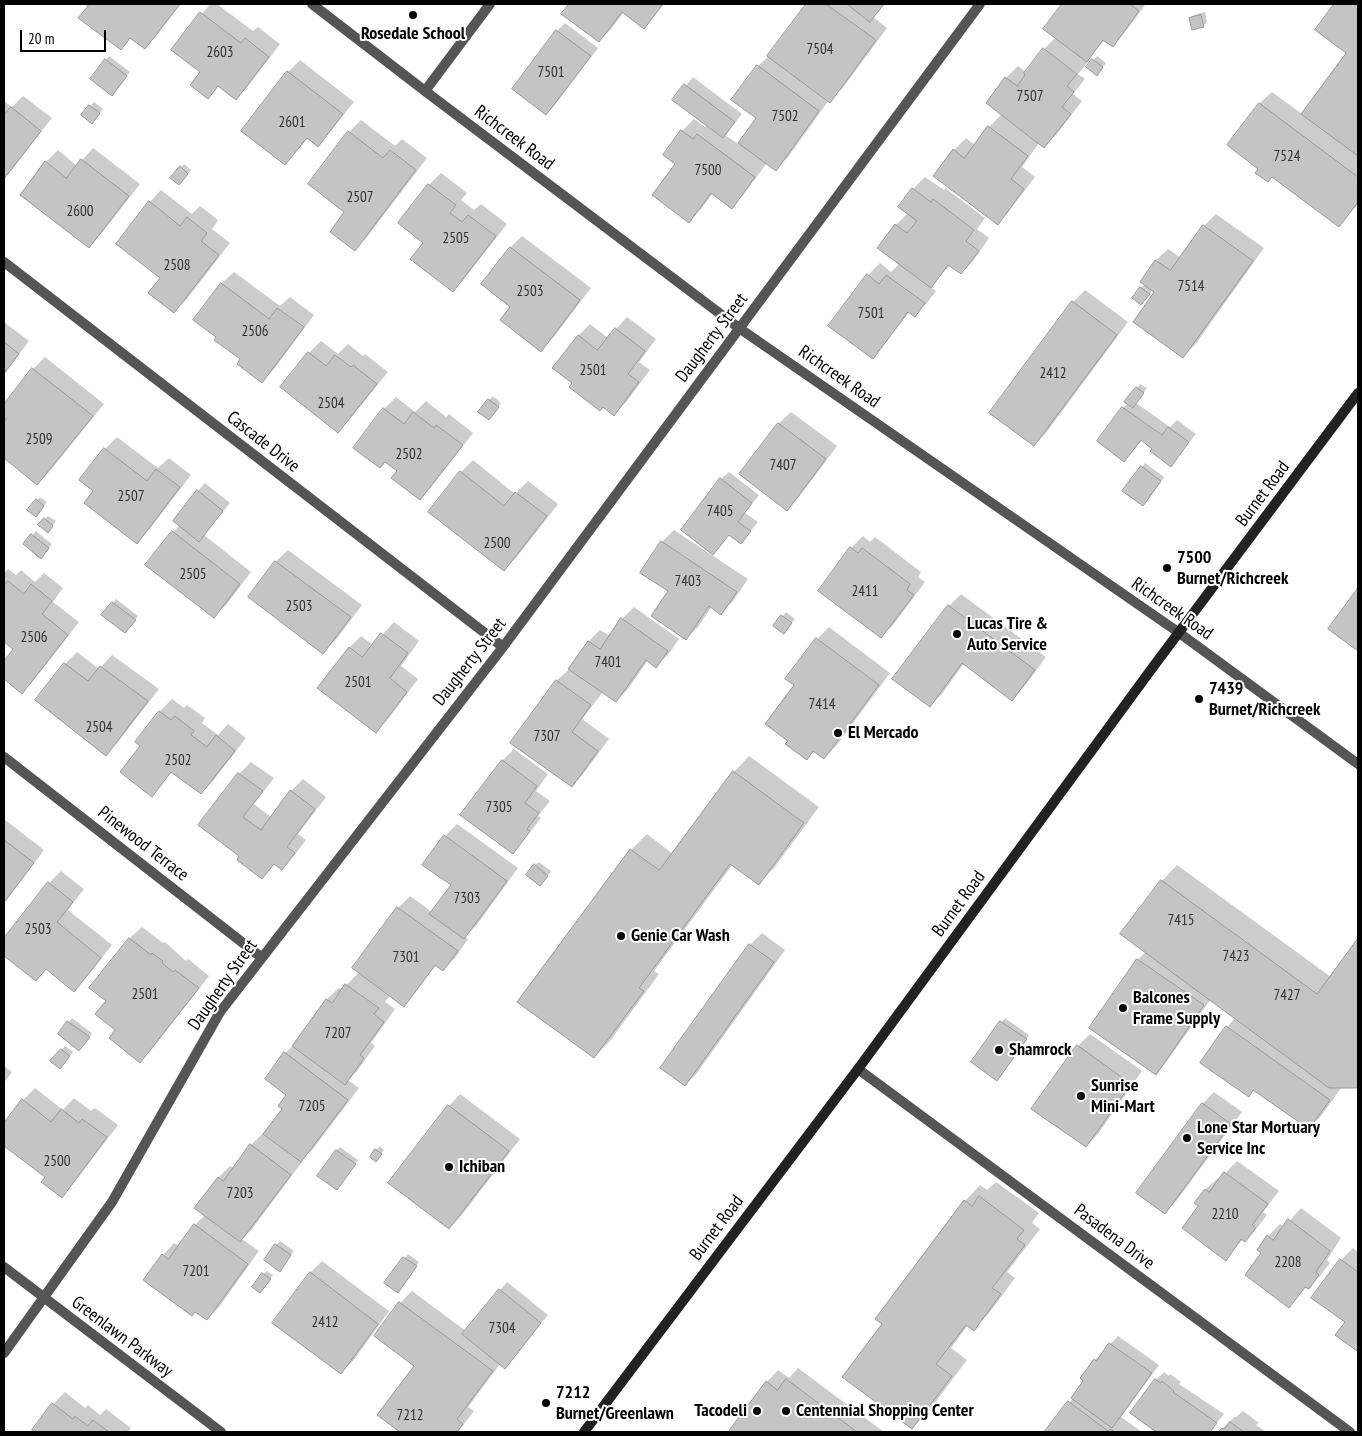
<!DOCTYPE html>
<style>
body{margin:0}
#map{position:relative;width:1362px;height:1436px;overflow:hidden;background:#fff;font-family:"PT Sans Narrow",sans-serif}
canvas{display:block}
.frame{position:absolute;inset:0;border:5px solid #000;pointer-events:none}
.scale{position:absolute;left:20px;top:30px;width:86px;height:22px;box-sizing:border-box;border:2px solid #000;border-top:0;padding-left:6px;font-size:15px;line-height:18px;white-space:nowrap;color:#000;-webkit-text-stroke:4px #fff;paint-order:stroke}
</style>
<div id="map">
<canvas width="1362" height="1436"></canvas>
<div class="frame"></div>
<div class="scale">20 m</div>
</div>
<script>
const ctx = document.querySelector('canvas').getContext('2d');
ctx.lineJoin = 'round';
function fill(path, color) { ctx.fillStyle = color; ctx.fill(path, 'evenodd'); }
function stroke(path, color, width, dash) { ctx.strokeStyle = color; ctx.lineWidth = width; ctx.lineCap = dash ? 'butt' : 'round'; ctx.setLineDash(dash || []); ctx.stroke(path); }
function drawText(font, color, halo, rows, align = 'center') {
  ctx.font = font + ' "PT Sans Narrow",sans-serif'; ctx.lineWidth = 4; ctx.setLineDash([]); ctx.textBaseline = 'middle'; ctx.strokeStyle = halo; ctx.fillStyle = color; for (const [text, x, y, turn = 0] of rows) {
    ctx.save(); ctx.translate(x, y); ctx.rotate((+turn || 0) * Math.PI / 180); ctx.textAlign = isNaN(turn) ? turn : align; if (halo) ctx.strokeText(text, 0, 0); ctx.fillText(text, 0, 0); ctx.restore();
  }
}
fill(new Path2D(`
 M88 4H181L156 36 144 48 131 38 120 48Z
 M210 4H217L253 31 258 27 280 44 248 86 236 98 220 85 208 97 202 72 173 50Z
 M570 4H664L644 27 624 12 611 29 599 41 563 13Z
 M808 4H885L873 17 887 28 842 89 829 100 788 157 776 169 767 163 743 195 731 207 713 193 701 209 689 221 676 164 664 155 682 131 694 119 705 127 708 125 674 100 693 77 742 114 725 135 738 144 758 118V66L770 55Z
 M1063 4H1146L1124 33 1112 45 1105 40 1086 60 1088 62 1078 74 1085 79 1073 94 1082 101 1056 135 1044 146 1039 143 1022 167 1035 177 1009 211 998 223 934 176 954 150 966 138 975 145 989 127 1002 114 988 103 1006 78 1018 66 1026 72 1044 49 1056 37 1044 29Z
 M1335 4H1358V204L1339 226 1229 145 1260 103 1272 92 1302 114 1348 52 1317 29Z
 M1205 12 1207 22 1204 25 1193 29 1190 18 1194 15Z
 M565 23 598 48 554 106 546 114 557 31Z
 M109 56 130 72 115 91 106 60Z
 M1097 56 1106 63 1100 70 1088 67Z
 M300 60 354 102 329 133 318 145 308 138 285 164 243 131 288 72Z
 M23 96 52 118 14 167 4 178V101L12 107Z
 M94 102 103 109 95 119 83 115Z
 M361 120 395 146 402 139 427 158 367 237 355 249 346 211 349 132Z
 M93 148 140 184 101 234 89 246 46 162 58 150 77 166Z
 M184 164 191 170 179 183 181 167Z
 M441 173 467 193 461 200 474 210 481 204 507 224 464 279 453 290 425 242 399 223 429 185Z
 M925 177 944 190 945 188 985 218 977 229 989 238 973 261 961 273 950 265 930 287 936 291 927 303 915 315 910 311 884 345 873 357 868 275 880 263 891 272 900 263 896 225 908 213 900 207 913 189Z
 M161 190 192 214 200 206 218 220 212 229 230 243 186 300 174 311 161 278 150 202Z
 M1216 214 1264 248 1195 345 1183 356 1156 291 1153 289 1145 300 1141 288 1145 284 1141 281 1156 260 1168 249 1181 258 1204 226Z
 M522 236 591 288 553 338 541 350 512 307 482 284 511 247Z
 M234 272 280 306 290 297 314 315 274 369 262 381 218 337 195 320 222 283Z
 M1085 290 1128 322 1046 433 1034 445 1073 302Z
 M627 317 656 339 639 362 650 370 626 402 614 414 578 336 590 324 608 338Z
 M4 322 29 341 4 375Z
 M321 341 338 354 348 344 363 356 365 354 388 372 349 420 338 432 282 387 309 353Z
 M45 357 104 404 49 472 37 484 4 457V424L8 419 4 416V406L33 369Z
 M1140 384 1147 388 1136 403 1170 427 1177 420 1196 434 1171 465 1142 440 1124 460 1123 408 1128 403 1126 402Z
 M493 396 501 403 492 415 489 400Z
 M396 397 415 412 426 401 446 417 449 414 473 433 431 487 420 499 398 470 385 461 384 409Z
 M791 412 837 446 799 497 787 509 741 474 779 423Z
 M117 437 158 468 169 458 191 475 149 530 137 542 95 491 105 449Z
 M473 460 515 494 528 481 558 504 516 558 504 569 461 472Z
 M1145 463 1164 477 1147 501 1142 467Z
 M729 472 759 495 745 513 758 522 748 534H730L713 553 721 479Z
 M205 483 230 503 204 535 251 572 226 605 214 616 173 532 180 525 198 491Z
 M40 497 47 502 39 512 37 500Z
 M48 516 56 521 51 528 45 519Z
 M674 530 748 579 733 601 721 613 712 606 698 627 686 638 670 591 642 572 662 542Z
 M36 531 52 544 45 553 25 544Z
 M863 536 870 542 875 537 921 572 918 577 925 582 893 625 881 636 851 548Z
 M288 550 362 605 335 641 323 652 249 597 276 561Z
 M8 569 16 575 21 570 35 582 44 573 63 588 53 602 79 622 34 680 22 692 4 678V663L15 649 4 641V573Z
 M1358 590V650L1330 629Z
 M961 594 1046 657 1024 687 1012 699 964 663 942 694 930 705 949 606Z
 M116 599 138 616 129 628 103 615Z
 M634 607 679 639 668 655 656 666 648 660 628 689 616 701 603 692 582 719 609 739 583 774 572 786 512 742 557 680 570 669 589 641 600 630 610 636 622 619Z
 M786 612 795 619 784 633 775 626Z
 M394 622 419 641 401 666 418 679 388 719 376 731 349 648 361 636 373 645Z
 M829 627 890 673 836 746 824 758 814 751 807 758 789 741 795 685 817 639Z
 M77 652 99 669 112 655 159 689 118 742 106 754 37 700 65 664Z
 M172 699 184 708 187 705 205 718 202 723 218 735 228 724 246 738 213 781 201 793 173 771 152 795 142 746 136 742 160 711Z
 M514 749 548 774 536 791 550 801 538 816 541 818 524 840 512 852 503 760Z
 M749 756 819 807 774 868 758 883 733 864 654 971 659 974 610 1041 594 1057 631 850 647 834 673 854 734 772Z
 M251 762 274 778 254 804 271 817 291 791 303 779 326 797 298 834 306 840 293 857 281 869 275 864 262 878 241 855 200 825 239 774Z
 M4 819 44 850 4 904Z
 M457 824 518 868 476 926 465 936 468 939 455 958 443 970 436 965 415 993 404 1005 390 995 385 1002 395 1009 371 1043 375 1046 357 1071 348 1080 359 1088 313 1149 300 1161 302 1162 252 1229 242 1239 259 1251 219 1307 207 1319 163 1255 174 1243 179 1246 195 1225 205 1215 196 1208 219 1177 230 1166 234 1168 251 1145 263 1133 264 1135 284 1108 288 1095 285 1053 294 1045 327 999 339 988 342 990 359 972 354 968 398 908 410 896 432 912 452 885 445 836Z
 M539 862 551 871 544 881 535 865Z
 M1177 865 1331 977 1358 940V1087H1342L1321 1116 1309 1128 1254 1090 1249 1095 1227 1027 1236 1017 1211 999 1167 1061 1156 1073 1138 960 1146 951 1162 881Z
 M61 871 84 889 68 910 112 945 86 978 74 990 47 968 36 980 4 954V940L49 883Z
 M142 927 163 943 165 942 186 961 188 959 209 976 152 1049 140 1061 117 1030 107 1001 91 988 130 938Z
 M762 933 785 950 697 1073 685 1085 750 945Z
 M72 1018 92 1033 83 1046 59 1034Z
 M1005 1018 1029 1035 1001 1076 973 1062Z
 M1090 1034 1142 1071 1098 1134 1086 1146 1078 1046Z
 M65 1046 73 1052 63 1063 52 1061Z
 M4 1066 12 1072 4 1083Z
 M35 1088 63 1110 74 1098 91 1111 95 1108 118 1125 73 1184 62 1196 47 1177 4 1144V1125L23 1100Z
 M1214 1092 1242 1112 1177 1200 1165 1212 1202 1104Z
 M460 1094 520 1139 461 1216 449 1228V1106Z
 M380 1146 384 1150 379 1157 376 1150Z
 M340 1147 358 1160 340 1185 336 1151Z
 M1237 1161 1279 1191 1263 1212 1267 1215 1257 1228 1245 1240 1243 1239 1226 1259 1200 1206 1196 1203 1206 1189 1218 1178 1220 1179Z
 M996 1182 1039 1213 1032 1223 1040 1229 1007 1272 1015 1278 989 1313 974 1329 968 1325 951 1348 967 1360 928 1412 912 1428 883 1324 965 1201 980 1185 987 1190Z
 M1301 1208 1341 1238 1327 1260 1330 1263 1320 1276 1309 1287 1307 1286 1289 1306 1263 1253 1268 1236 1280 1224 1284 1227Z
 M280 1241 294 1251 280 1270 276 1245Z
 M1353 1248 1358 1252V1348L1357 1350 1347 1322 1313 1298 1341 1260Z
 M408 1254 419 1262 401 1288 386 1283Z
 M322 1261 389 1311 353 1361 341 1372 310 1273Z
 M267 1271 273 1275 264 1288 263 1274Z
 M507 1282 548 1315 512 1359 500 1364 468 1407 474 1411 458 1432H402L379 1415 416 1365 400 1303 412 1291 466 1331Z
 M1118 1336 1159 1365 1121 1417 1142 1432H1046L1073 1398 1084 1380 1095 1360Z
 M798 1368 884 1432H730L767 1382 778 1370 789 1378Z
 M1164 1372 1169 1376 1170 1374 1181 1382 1179 1384 1224 1414 1210 1432H1158L1132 1413 1156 1380Z
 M65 1392 85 1408 88 1405 100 1415 106 1409 131 1428 128 1432H38L34 1429 53 1404Z
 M1243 1411 1259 1423 1256 1425 1266 1432H1219L1234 1417H1236Z`), '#0003');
const building = new Path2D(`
 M86 4H180L145 49 130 38 121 50 78 18 88 6Z
 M569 4H663L644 29 622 12 599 42 561 14Z
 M806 4H826L876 40 830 103 767 56Z
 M847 4H884L870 22Z
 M1062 4H1130L1139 11 1113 47 1103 40 1087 62 1043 29Z
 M1334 4H1358V156L1301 114 1346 53 1315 30Z
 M200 12 241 43 245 38 269 57 236 100 218 86 208 99 190 85 200 72 171 50Z
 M1201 15 1204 27 1192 30 1189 18Z
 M556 30 591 56 546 115 512 89Z
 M1043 48 1077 74 1067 86 1074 92 1062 107 1071 114 1044 148 986 103 1005 77 1017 86 1025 75 1024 73Z
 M105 59 127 76 112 96 90 79Z
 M1092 59 1103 67 1097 76 1086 67Z
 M757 65 819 111 776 171 738 143 756 118 731 100Z
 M287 71 343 114 318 147 307 138 285 165 241 131Z
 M684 84 735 122 723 138 672 100Z
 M1259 103 1358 177V202L1339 227 1272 177 1268 182 1255 173 1258 169 1227 145Z
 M89 105 100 113 92 124 81 115Z
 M11 107 41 131 4 179V115Z
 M988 126 1028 156 1011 179 1024 189 998 225 933 176 953 149 964 158Z
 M681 130 693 139 697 134 755 177 732 209 711 193 689 223 652 195 675 164 663 155Z
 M348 131 383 158 390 150 416 170 355 251 330 232 344 212 308 184Z
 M81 159 129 196 89 248 20 195 45 161 66 178Z
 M180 166 188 174 179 185 170 178Z
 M428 184 456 205 450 213 462 222 468 215 496 236 453 292 410 259 423 243 398 223Z
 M912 188 931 202 933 199 974 230 966 241 979 251 961 274 948 265 931 288 877 248 895 224 907 233 917 221 898 207Z
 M149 201 180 226 187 217 207 233 201 241 219 255 174 313 148 293 160 278 116 244Z
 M1203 225 1253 261 1183 358 1133 322 1154 292 1140 282 1155 260 1170 270Z
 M510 247 580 300 541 352 500 320 510 307 481 284Z
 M867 274 879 284 886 275 925 303 915 317 908 312 873 359 828 326Z
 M221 283 269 319 277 308 304 327 262 383 237 364 240 359 214 340 216 337 193 320Z
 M1140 287 1150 294 1141 305 1132 298Z
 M1072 301 1117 335 1034 446 989 413Z
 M615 328 645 351 628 374 639 382 614 416 603 407 600 411 569 387 572 383 552 368 578 335 597 350Z
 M4 342 19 354 4 373Z
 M308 352 326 366 335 355 351 367 353 365 377 384 338 433 280 387Z
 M32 368 93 416 37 485 4 458V422L6 419 4 417V404Z
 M1136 387 1144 393 1133 408 1124 402Z
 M488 399 499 407 489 420 478 412Z
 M1122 407 1162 435 1168 427 1189 442 1171 467 1150 451 1152 449 1141 440 1124 462 1097 441Z
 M383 408 404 424 413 412 434 428 436 425 463 445 420 500 391 478 397 471 385 462 380 468 353 448Z
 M778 423 826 459 787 511 739 474Z
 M104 448 147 481 156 469 180 487 137 544 84 503 93 491 79 480Z
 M1141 466 1161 481 1143 506 1122 491Z
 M460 471 504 506 515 492 547 516 504 571 428 512Z
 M720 478 752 503 738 522 751 531 741 544 729 535 713 555 681 530Z
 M197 490 223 511 199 542 173 521Z
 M36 499 44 506 36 517 27 510Z
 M44 518 53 526 48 533 38 525Z
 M172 531 240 584 214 618 145 565Z
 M31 534 49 548 41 559 23 544Z
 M661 541 737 592 721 615 709 606 686 640 651 616 668 591 640 573Z
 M850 547 858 553 862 548 910 584 907 590 914 595 881 638 818 591Z
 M275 561 351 617 323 654 248 597Z
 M8 581 24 594 31 584 52 601 42 614 68 635 22 694 4 679V661L13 649 4 642V586Z
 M1358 588V651L1328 629Z
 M112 602 136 620 125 633 101 615Z
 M948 605 1035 670 1012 701 962 663 930 707 892 679Z
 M781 615 792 623 784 634 773 626Z
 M621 618 668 651 656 668 646 660 616 702 568 669 588 641 600 649Z
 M381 633 408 653 390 678 407 692 376 733 317 688 349 647 362 657Z
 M816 638 879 685 824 759 813 751 807 760 785 744 788 741 765 724 794 685 785 679Z
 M64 663 88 681 100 666 148 701 106 756 35 700Z
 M556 680 591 705 572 732 598 751 572 787 510 743Z
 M159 711 171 720 175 716 194 731 191 735 207 747 216 735 235 751 201 794 171 772 152 797 120 772 140 746 135 742Z
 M502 760 537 786 525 803 539 813 527 829 530 831 513 854 460 815Z
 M733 771 804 823 759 885 730 864 639 988 644 991 594 1058 517 1002 630 849 659 870Z
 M238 773 263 791 243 817 261 830 290 790 315 809 287 847 295 853 282 870 274 864 262 879 237 860 239 856 198 825Z
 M444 835 507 881 464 939 429 914 451 885 422 865Z
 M4 840 34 863 4 902Z
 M534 864 548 876 540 886 526 875Z
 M1161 880 1317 994 1358 938V1088H1329L1120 934Z
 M48 882 73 902 57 922 101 958 74 992 46 969 36 981 4 956V938Z
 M397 907 458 951 443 971 435 965 404 1007 352 968Z
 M129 938 151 955 152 953 163 961 162 963 173 972 175 970 199 988 140 1063 109 1038 115 1030 95 1014 106 1001 89 988Z
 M749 944 774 962 685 1086 660 1068Z
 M1137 959 1204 1005 1156 1075 1089 1028Z
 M345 984 379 1008 374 1014 384 1022 360 1055 364 1058 345 1085 292 1046 326 999 332 1003Z
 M67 1021 90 1037 79 1051 58 1034Z
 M1000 1021 1027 1039 997 1081 971 1062Z
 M1226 1026 1330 1100 1309 1129 1253 1090 1249 1097 1200 1063Z
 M1077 1045 1131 1084 1086 1147 1031 1109Z
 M61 1049 70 1056 60 1069 50 1061Z
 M284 1052 348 1100 301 1162 263 1134 282 1109 278 1106 286 1095 265 1079Z
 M22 1099 51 1122 61 1109 79 1123 82 1119 107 1137 62 1198 41 1182 45 1177 4 1146V1123Z
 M1202 1103 1231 1124 1165 1214 1136 1193Z
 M448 1105 509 1151 449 1229 388 1183Z
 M250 1144 291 1175 240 1242 194 1208 218 1177 223 1181Z
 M375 1149 382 1154 376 1162 370 1157Z
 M336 1150 356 1164 337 1190 317 1176Z
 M1224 1172 1268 1204 1252 1225 1256 1228 1245 1242 1241 1239 1226 1261 1182 1228 1198 1206 1194 1203 1205 1189 1209 1192Z
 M979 1196 1024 1230 1017 1239 1025 1245 992 1288 1001 1294 974 1331 966 1325 936 1364 952 1376 912 1429 842 1377 882 1324 875 1319 964 1200 972 1206Z
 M1288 1219 1330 1251 1316 1272 1319 1275 1309 1289 1305 1287 1289 1308 1245 1275 1261 1253 1257 1250 1267 1235 1273 1240Z
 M194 1224 248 1264 207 1320 195 1312 192 1316 143 1280 162 1254 168 1259Z
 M275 1244 291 1255 280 1272 264 1260Z
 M403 1257 417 1266 398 1293 384 1283Z
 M1340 1259 1358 1272V1349L1357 1351 1335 1335 1345 1322 1311 1298Z
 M310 1272 378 1324 341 1374 272 1323Z
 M262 1273 271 1279 260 1293 252 1287Z
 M499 1289 541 1323 505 1369 462 1334Z
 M399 1302 493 1371 457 1419 463 1424 457 1432H400L377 1415 414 1366 374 1336Z
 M1109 1343 1152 1373 1112 1428 1071 1398 1083 1381 1080 1378 1094 1359 1096 1361Z
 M786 1379 857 1432H728L766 1381 777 1390Z
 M1155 1379 1161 1383 1162 1381 1174 1391 1173 1392 1217 1423 1210 1432H1156L1130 1413Z
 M1068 1401 1108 1431 1110 1429 1115 1432H1044Z
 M52 1403 73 1419 75 1416 88 1426 93 1420 109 1432H36L32 1430Z
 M1230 1422 1244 1432H1218L1222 1428 1224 1429Z`);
fill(building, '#c4c4c4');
stroke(building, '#999', 1);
stroke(new Path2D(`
 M312 4 425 91 739 328 1178 632 1358 764
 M425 91 490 4
 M4 262 503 647
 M4 757 261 957
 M858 1069 1350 1432
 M4 1353 112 1202 220 1012 503 647 980 4`), '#555', 10);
stroke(new Path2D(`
 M4 1267 221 1432`), '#555', 10);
stroke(new Path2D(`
 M584 1432 858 1069 1153 667 1358 393`), '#222', 10);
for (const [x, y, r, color] of [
 [413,15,5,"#000"],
 [1167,568,5,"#000"],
 [957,634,5,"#000"],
 [1199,699,5,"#000"],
 [838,733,5,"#000"],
 [621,936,5,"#000"],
 [1123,1008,5,"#000"],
 [999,1050,5,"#000"],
 [1081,1096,5,"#000"],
 [1187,1138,5,"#000"],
 [449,1167,5,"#000"],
 [546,1403,5,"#000"],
 [757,1411,5,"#000"],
 [786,1411,5,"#000"]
]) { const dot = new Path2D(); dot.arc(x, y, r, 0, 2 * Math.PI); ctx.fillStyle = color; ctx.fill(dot); stroke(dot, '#fff', 2); }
drawText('15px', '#313131', null, [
 ["7504",820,50],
 ["2603",220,53],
 ["7501",551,73],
 ["7507",1030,97],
 ["7502",785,117],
 ["2601",292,123],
 ["7524",1287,157],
 ["7500",708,171],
 ["2507",360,198],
 ["2600",80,212],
 ["2505",456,239],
 ["2508",177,266],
 ["7514",1191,287],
 ["2503",530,292],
 ["7501",871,314],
 ["2506",255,332],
 ["2501",593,371],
 ["2412",1053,374],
 ["2504",331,404],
 ["2509",39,440],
 ["2502",409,455],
 ["7407",783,466],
 ["2507",131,497],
 ["7405",720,512],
 ["2500",497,544],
 ["2505",193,575],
 ["7403",688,582],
 ["2411",865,592],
 ["2503",299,607],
 ["2506",34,638],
 ["7401",608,663],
 ["2501",358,683],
 ["7414",822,705],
 ["2504",99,728],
 ["7307",547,737],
 ["2502",178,761],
 ["7305",499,808],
 ["7303",467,899],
 ["7415",1181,921],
 ["2503",38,930],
 ["7423",1236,957],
 ["7301",406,958],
 ["2501",145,995],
 ["7427",1287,996],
 ["7207",338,1034],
 ["7205",312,1107],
 ["2500",57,1162],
 ["7203",240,1194],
 ["2210",1225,1215],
 ["2208",1288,1263],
 ["7201",196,1272],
 ["2412",325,1323],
 ["7304",502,1329],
 ["7212",410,1416]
]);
drawText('bold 18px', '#000', '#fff', [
 ["Rosedale School",413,34,"center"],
 ["7500",1177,558],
 ["Burnet/Richcreek",1177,579],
 ["Lucas Tire &",967,624],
 ["Auto Service",967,645],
 ["7439",1209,689],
 ["Burnet/Richcreek",1209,710],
 ["El Mercado",848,733],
 ["Genie Car Wash",631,936],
 ["Balcones",1133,998],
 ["Frame Supply",1133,1019],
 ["Shamrock",1009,1050],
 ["Sunrise",1091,1086],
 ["Mini-Mart",1091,1107],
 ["Lone Star Mortuary",1197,1128],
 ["Service Inc",1197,1149],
 ["Ichiban",459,1167],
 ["7212",556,1393],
 ["Burnet/Greenlawn",556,1414],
 ["Tacodeli",747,1411,"right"],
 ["Centennial Shopping Center",796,1411]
], 'left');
drawText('18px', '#000', '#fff', [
 ["Richcreek Road",514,138,37],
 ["Daugherty Street",712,338,-53],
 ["Richcreek Road",839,377,35],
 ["Cascade Drive",263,442,38],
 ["Burnet Road",1263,494,-53],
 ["Richcreek Road",1172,609,35],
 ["Daugherty Street",470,662,-52],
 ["Pinewood Terrace",143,844,38],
 ["Burnet Road",959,904,-54],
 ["Daugherty Street",223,985,-55],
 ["Burnet Road",717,1228,-53],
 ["Pasadena Drive",1114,1237,37],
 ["Greenlawn Parkway",122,1337,37]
]);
</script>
